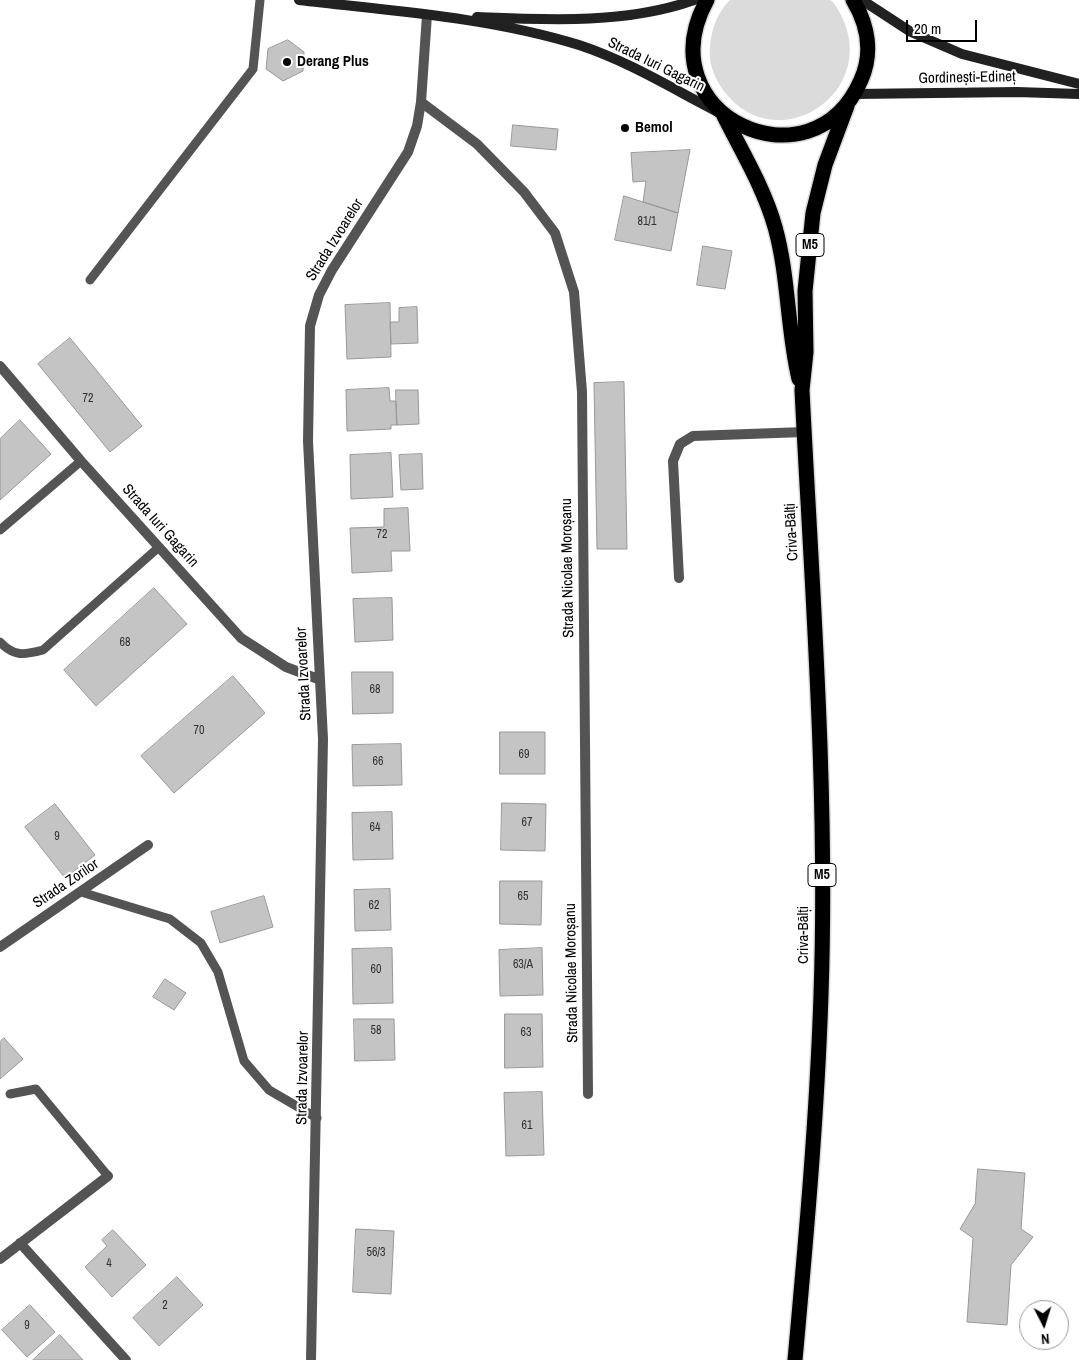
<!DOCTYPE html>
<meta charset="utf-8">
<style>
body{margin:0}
#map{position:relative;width:1079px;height:1360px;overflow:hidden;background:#fff;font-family:"Archivo Narrow",sans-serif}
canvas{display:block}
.north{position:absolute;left:1019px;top:1300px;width:50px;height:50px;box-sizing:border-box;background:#fff;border:1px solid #999;border-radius:50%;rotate:175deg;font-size:14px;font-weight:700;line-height:20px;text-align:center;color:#000}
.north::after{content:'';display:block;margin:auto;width:18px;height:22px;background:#000;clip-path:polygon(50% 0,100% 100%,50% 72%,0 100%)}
.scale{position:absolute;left:906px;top:20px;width:71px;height:22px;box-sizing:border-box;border:2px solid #000;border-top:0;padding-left:6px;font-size:15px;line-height:18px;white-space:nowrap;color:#000;-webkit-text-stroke:4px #fff;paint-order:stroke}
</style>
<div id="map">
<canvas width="1079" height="1360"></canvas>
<div class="north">N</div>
<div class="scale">20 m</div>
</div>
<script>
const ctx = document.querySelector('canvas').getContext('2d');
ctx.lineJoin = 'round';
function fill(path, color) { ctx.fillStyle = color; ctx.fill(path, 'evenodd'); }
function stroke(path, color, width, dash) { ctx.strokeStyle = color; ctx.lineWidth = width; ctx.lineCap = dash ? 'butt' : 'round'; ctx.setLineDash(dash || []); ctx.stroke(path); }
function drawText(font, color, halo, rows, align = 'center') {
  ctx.font = font + ' "Archivo Narrow",sans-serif'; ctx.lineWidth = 4; ctx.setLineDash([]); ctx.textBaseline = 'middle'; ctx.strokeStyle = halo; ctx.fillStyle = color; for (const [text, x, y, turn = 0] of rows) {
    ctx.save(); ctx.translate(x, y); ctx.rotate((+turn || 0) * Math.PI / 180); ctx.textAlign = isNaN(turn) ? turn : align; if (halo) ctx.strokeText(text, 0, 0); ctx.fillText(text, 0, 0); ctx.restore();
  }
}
fill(new Path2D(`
 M730 0H830L833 2C891 83 785 161 728 96 719 86 712 73 710 59 709 37 714 16 730 0Z`), '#dbdbdb');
const building = new Path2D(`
 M288 40 304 52 303 71 283 81 266 69 268 49Z
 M513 125 558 129 556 150 511 146Z
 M690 150 678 213 643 202 646 181 633 182 631 153Z
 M624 196 678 213 671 251 615 240Z
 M703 246 732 251 725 289 697 285Z
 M390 303 391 357 347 359 345 305Z
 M417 307 418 343 391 344 390 322H399V308Z
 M70 338 142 426 110 452 38 364Z
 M624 382 627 549H597L594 383Z
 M389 388 390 401H396L397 425H391V429L347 431 346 390Z
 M396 390H418L419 424 397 425Z
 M20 420 51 454 0 500V439Z
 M391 453 393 497 351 499 350 455Z
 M422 454 423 489 401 490 399 455Z
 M408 508 410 551H391L392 571 352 573 350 528 384 527V509Z
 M154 588 187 624 96 706 64 670Z
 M392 598 393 640 355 642 353 599Z
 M352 672H393V713L353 714Z
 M233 676 265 713 174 793 141 756Z
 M500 732H545V774H500Z
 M401 744 402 785 353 786 352 745Z
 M502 803 546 804 545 851 501 850Z
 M55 804 95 855 65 878 25 827Z
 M392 812 393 859 353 860 352 813Z
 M500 881H542L541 925 500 924Z
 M390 889 391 930 355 931 354 890Z
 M264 896 273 927 220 943 211 912Z
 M392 948 393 1003 353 1004 352 949Z
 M542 948 543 995 500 996 499 950Z
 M165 979 186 993 174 1010 153 997Z
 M505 1014H542L543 1067 505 1068Z
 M354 1019H394L395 1060 355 1061Z
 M4 1038 23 1059 0 1079V1042Z
 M542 1092 544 1155 506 1156 504 1093Z
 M978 1169 1025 1173 1021 1229 1033 1237 1011 1265 1007 1325 967 1322 973 1238 960 1229 975 1204Z
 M356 1229 394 1231 391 1294 353 1292Z
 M113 1230 146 1265 112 1297 85 1267 107 1246 102 1240Z
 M177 1277 203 1305 159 1346 133 1318Z
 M30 1305 55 1332 27 1357 2 1330Z
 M60 1335 83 1360H33Z`);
fill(building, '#c4c4c4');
stroke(building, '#989898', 1);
const highway = new Path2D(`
 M707 0C644 115 812 193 861 80 873 53 868 25 853 0
 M724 116C742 152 764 188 775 227 789 277 787 329 799 379
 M795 1360C806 1239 817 1117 821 995 828 793 812 591 802 390L806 352 805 291 813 213 825 165 847 106`);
stroke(highway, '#dbdbdb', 18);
stroke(new Path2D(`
 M90 280 253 69 260 0
 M0 530 81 461
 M0 642C14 657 24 655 43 650L159 547
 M81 892 170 919 201 943 218 972 244 1061 269 1090 317 1118
 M10 1094 36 1089 108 1176`), '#545454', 9);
stroke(new Path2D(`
 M421 102 477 144 524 192 555 233 574 292 582 392 588 1094
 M0 366 81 461 241 638 286 667 318 679
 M679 578 673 461 680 444 693 436 804 432
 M0 947 148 845
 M20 1243 126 1360
 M0 1259 108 1176
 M311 1360 323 739 308 441 310 326 319 295 332 270 408 152 417 126 421 102 427 15`), '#545454', 10);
stroke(new Path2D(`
 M299 0C392 11 489 17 579 45 628 61 673 89 718 112
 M862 0 911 32 962 54 1079 84
 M477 17C548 20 627 24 694 0
 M855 94 1017 92 1079 94`), '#212121', 10);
stroke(highway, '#000', 15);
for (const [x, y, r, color] of [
 [287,62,5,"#000"],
 [625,128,5,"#000"]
]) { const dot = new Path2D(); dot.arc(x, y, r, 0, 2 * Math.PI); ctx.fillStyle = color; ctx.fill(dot); stroke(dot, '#fff', 2); }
drawText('12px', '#313131', null, [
 ["81/1",647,222],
 ["72",88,399],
 ["72",382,535],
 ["68",125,643],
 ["68",375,690],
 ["70",199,731],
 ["69",524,755],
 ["66",378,762],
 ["67",527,823],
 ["64",375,828],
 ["9",57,837],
 ["65",523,897],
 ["62",374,906],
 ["63/A",523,965],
 ["60",376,970],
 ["58",376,1031],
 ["63",526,1033],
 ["61",527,1126],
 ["56/3",376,1253],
 ["4",109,1264],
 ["2",165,1306],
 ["9",27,1326]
]);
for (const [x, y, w] of [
 [810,245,28],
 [822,875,28]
]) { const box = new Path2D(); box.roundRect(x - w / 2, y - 11.5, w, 23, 4); ctx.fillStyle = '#fff'; ctx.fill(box); stroke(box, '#000', 1); }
drawText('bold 14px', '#000', null, [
 ["M5",810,245],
 ["M5",822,875]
]);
drawText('bold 15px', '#000', '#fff', [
 ["Derang Plus",297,62],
 ["Bemol",635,128]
], 'left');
drawText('15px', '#000', '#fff', [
 ["Strada Iuri Gagarin",656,65,26],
 ["Gordinești-Edineț",967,78,-1],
 ["Strada Izvoarelor",335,240,-58],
 ["Strada Iuri Gagarin",160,526,48],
 ["Criva-Bălți",792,532,-93],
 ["Strada Nicolae Moroșanu",568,568,-91],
 ["Strada Izvoarelor",304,674,-93],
 ["Strada Zorilor",66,884,-34],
 ["Criva-Bălți",804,935,-90],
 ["Strada Nicolae Moroșanu",572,973,-91],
 ["Strada Izvoarelor",303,1078,-89]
]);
</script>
